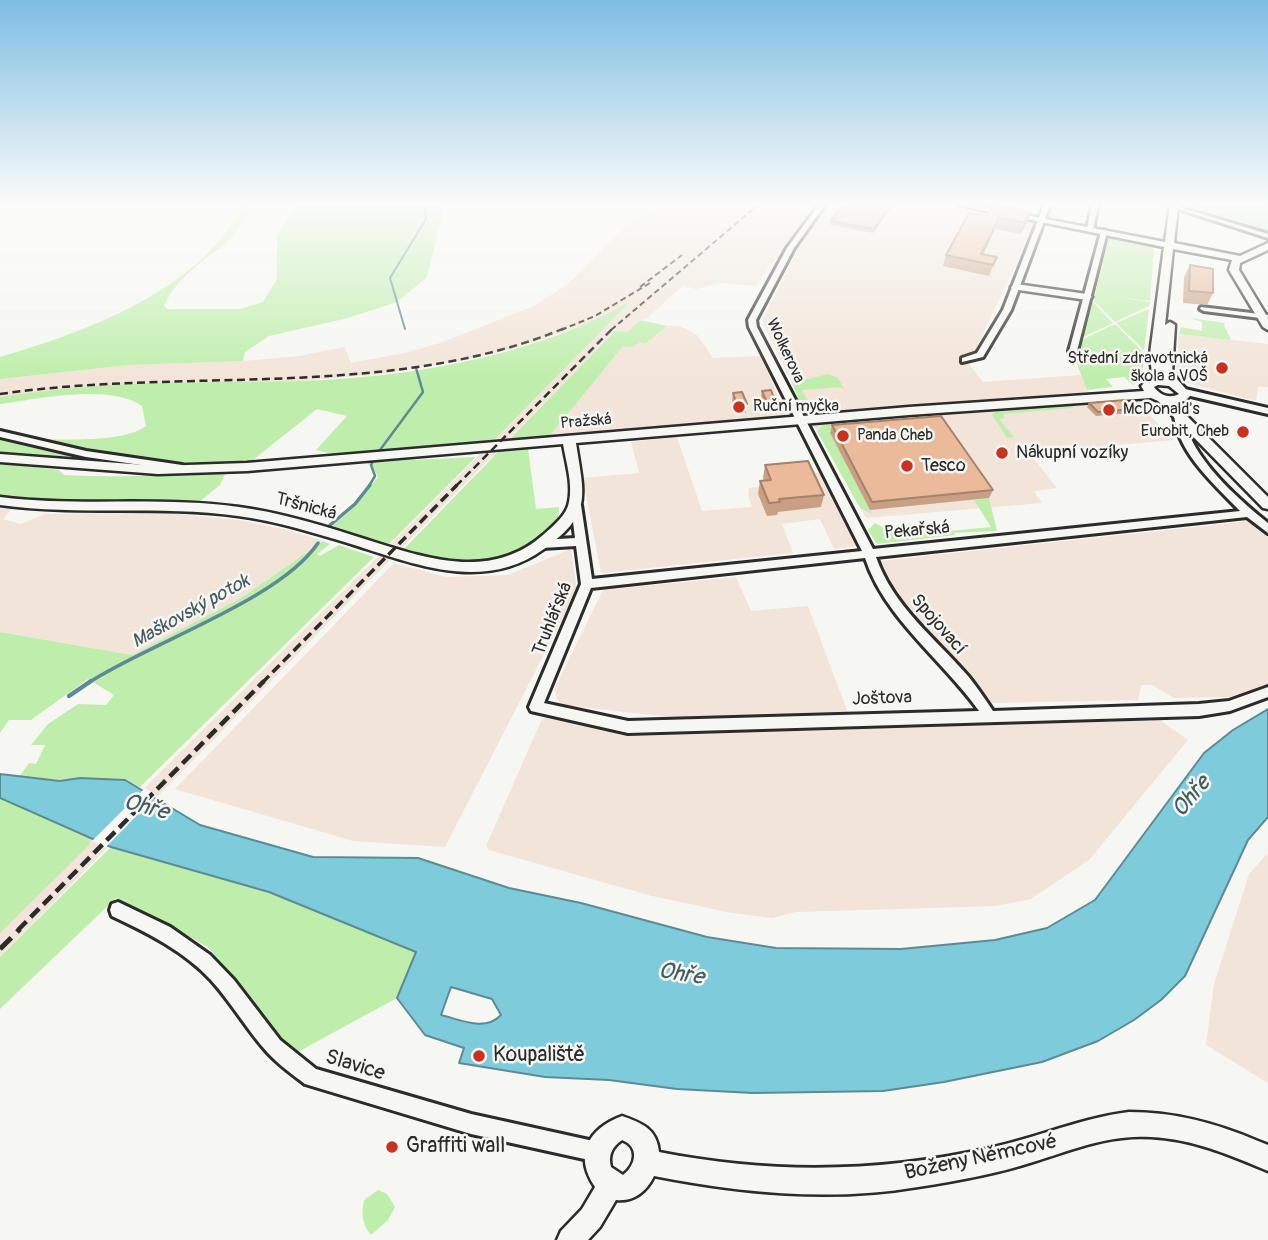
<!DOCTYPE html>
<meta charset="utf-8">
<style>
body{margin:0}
canvas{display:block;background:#f6f6f2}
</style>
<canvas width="1268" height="1240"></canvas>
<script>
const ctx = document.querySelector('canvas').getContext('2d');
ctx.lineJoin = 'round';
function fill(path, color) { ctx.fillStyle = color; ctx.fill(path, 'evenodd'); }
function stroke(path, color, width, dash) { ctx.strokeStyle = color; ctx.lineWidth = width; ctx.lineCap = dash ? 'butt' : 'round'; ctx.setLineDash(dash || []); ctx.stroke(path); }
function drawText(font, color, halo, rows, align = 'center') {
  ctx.font = font + ' Pangolin,sans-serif'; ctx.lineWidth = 5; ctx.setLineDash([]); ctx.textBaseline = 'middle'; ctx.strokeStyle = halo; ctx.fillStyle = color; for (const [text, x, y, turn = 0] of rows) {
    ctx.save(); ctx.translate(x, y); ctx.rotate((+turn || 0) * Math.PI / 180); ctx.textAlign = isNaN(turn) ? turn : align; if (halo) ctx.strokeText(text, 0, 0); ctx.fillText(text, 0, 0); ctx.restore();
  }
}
fill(new Path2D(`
 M656 205H818L755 286 720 283 696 289 684 286 688 281 646 319 640 320 627 332 615 331 0 957V931L426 509 629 303 591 322 522 346 472 359 381 374 299 381 127 384 0 397V379L129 365 243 361 299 356 345 347 351 363 404 353 440 343 534 306 569 283 627 225Z
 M826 205H952L1036 221 969 364 983 382 1081 375 1087 390 1098 401 1135 400 1174 440 1029 453 1057 488 1034 491 1042 503 866 518 807 414 762 321 809 226Z
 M667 326H680L697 335 713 358 761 356 787 418 547 439 623 345 640 342 645 344Z
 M1179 334 1268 344V387H1258L1256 401 1181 381 1176 375Z
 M677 437 702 511 752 507 748 495 749 488 766 486 763 478 820 473 837 504 839 513 844 516 860 546 834 549 820 519 782 524 793 553 601 573 583 478 639 473 631 442Z
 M0 507 12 509 3 519 21 524 45 514 168 513 238 520 288 530 323 541 241 598 132 655 0 632Z
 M1250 521 1268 534V685L1231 697 1174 698 1152 685H1141L1138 700 992 703 920 631 880 561Z
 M571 549 577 590 445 847 353 841 175 789 394 563 446 577 508 575Z
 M736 577 751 611 808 606 848 713 679 718 563 705 557 699 555 688 603 590Z
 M548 716 632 736 1160 720 1188 740 1089 860 1031 899 995 906 796 912 772 918 732 913 652 896 489 850 486 846 542 719Z
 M1268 853V1083L1206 1045 1214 984 1249 874Z`), '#f2e4d8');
fill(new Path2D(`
 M243 205H254C244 215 239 231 229 240 206 260 176 277 164 306L167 309H240L263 302 277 279V236L294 205H441L442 216 427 277 397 302 348 318 269 336 245 352 243 361 129 365 0 379V357C78 334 176 299 226 232 233 223 240 215 243 205Z
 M1186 205H1257L1268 208V233Z
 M1109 236 1151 244 1159 249 1154 248 1150 301 1116 297 1150 302 1149 306 1115 322 1091 298 1095 295Z
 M1090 299 1113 323 1079 339Z
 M631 301 489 445 341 456 316 450 347 416 317 409 249 463 161 466 0 455V438C35 438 120 446 146 426L142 406C110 383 37 399 0 404V397C42 391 84 386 127 384 193 381 258 383 324 380 428 374 540 353 631 301Z
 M1149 309 1144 350 1116 323Z
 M1190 318 1225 323 1224 325 1231 340 1179 334 1181 327 1202 331V322Z
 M640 320 667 326 645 344 640 342 633 347 623 346 547 439 506 443 615 331 627 332Z
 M1115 324 1144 353 1142 379 1133 385 1124 377 1106 379 1113 387 1087 390 1075 359H1078L1079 341Z
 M828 374 838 378 844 389 839 387 802 390 807 400H799L792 383Z
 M1079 402 1072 408 1003 414 1005 418 999 419 1014 437 1007 438 993 416 992 414 1001 409Z
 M846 423 868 424 829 431 872 514 860 508 817 431 823 425Z
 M528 449 536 509 559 507 558 525C497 568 474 572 403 550L500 450Z
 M476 457 387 546 331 527 352 509 378 477 374 469 366 462Z
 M0 463 59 470 64 475C118 478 172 475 226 472L220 485 199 502 61 504 0 496Z
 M989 498 997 531 954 533 955 535 877 544 868 530 875 523 898 536 991 527 974 500Z
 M323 541 330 544 317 554 320 556 339 545 374 557 139 788C112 773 87 781 58 781 45 781 32 779 19 777L29 763 36 764 45 745H31L48 724 78 704 106 705 114 695 88 679 31 720H9L0 733V632L132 655 241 598Z
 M0 798 92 837 89 845 0 933Z
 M111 847 269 892 416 952 397 998 294 1054 208 947 116 898 0 1009V957Z
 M378 1190 387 1194 395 1207 388 1220 371 1235C362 1223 361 1216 364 1200Z`), '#bfeeac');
const water = new Path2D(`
 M1268 709V817L1248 840 1185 976 1161 1000 1134 1020 1098 1041 1042 1062 944 1082 883 1091 753 1093 677 1089 609 1080 545 1077 459 1063 464 1048 425 1035 397 998 416 952 269 892 111 847 0 798V774L60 781 80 778 125 780 200 825 313 857 418 858 509 888 581 903 707 937 776 948 901 949 995 940 1047 928 1095 900 1204 753 1233 730ZM451 987 492 999 501 1015C485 1032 461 1020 441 1015Z`);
fill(water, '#7ecbdc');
stroke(water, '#5d8b95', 2);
fill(new Path2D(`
 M145 788 157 795 105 848 92 841Z`), '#f6f6f2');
stroke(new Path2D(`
 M405 329 390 278 426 219 424 205`), '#5d8b95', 2);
stroke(new Path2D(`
 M377 454 423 392 416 368
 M369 486 375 476 371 465 373 461`), '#5d8b95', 2.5);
stroke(new Path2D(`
 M329 526 355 504 370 485
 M88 683C149 643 280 600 318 543`), '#5d8b95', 3.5);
stroke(new Path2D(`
 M69 696 91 681`), '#5d8b95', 4.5);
const street = new Path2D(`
 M819 205H825L794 248 756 320 757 327 873 549 1240 511C1215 485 1179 454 1174 416L1179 413 1184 416C1189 456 1238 499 1268 523V533L1247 517 876 557C893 606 935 638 968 676 977 687 985 699 993 711L1199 704 1229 701 1268 687V697L1230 711 1199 716 628 733 531 711 529 707 581 584 576 546 542 548 536 544 542 540 575 538 571 505 572 503 576 502 581 505 592 579 862 551 749 327 748 320 787 248ZM865 558C885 619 943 660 979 711L628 721 544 703 591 588Z
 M1044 205H1050L1011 310 983 357 962 362V358L977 353 1003 310Z
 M1092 205H1098L1093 229 1090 231 1087 229Z
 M1172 205 1268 234V238L1172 207Z
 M1104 230 1107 232 1077 351 1070 353 1069 351 1101 232Z
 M1201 307 1268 315V319L1204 311 1200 309Z
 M1185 389 1268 408V414L1182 394 1180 392Z
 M0 431 86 451 182 465 187 468 182 471 86 457 0 437Z
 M118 902 170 927 210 955 234 980 280 1040 316 1069 471 1114 598 1142 605 1145 608 1152 605 1159 598 1162 471 1134 305 1084C292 1074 279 1065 268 1053 247 1030 232 1003 211 980 184 951 148 933 112 916L110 910 112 904Z`);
const secondary = new Path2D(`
 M958 205H973L1165 242 1170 205H1178L1174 243 1240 256 1268 243V250L1240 263 1239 270 1268 318V330L1263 327 1229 270 1232 260 1173 249 1165 325 1170 322 1175 325 1172 373 1191 395 1185 401 1174 403 1268 497V509L1263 508 1158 401 1151 398 909 415 576 443C584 496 593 514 544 549 484 593 414 564 351 544 314 533 277 521 238 516 159 505 79 516 0 505V497C79 507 160 496 239 507 277 512 315 523 352 535 415 554 486 585 543 535 553 526 567 515 569 502 573 484 566 462 563 444L247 471 158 474 0 462V454L158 466 247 463 909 407 1144 391 1141 386 1152 375 1150 354 1164 247ZM1158 385 1169 386 1179 394C1169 399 1160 395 1154 387Z
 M1016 284 1087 294 1092 297 1087 300 1012 289 1011 287Z
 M1129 1112C1175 1112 1216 1123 1258 1141L1268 1145V1171C1230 1155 1193 1139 1151 1137 1109 1134 1072 1150 1033 1162 996 1174 957 1181 918 1187 830 1202 741 1193 654 1176 647 1191 634 1202 616 1200L600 1227 588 1240H557L561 1231 582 1209 595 1187C573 1155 589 1128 622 1116 642 1123 657 1129 659 1152 771 1174 878 1173 989 1148 1036 1138 1081 1118 1129 1112ZM622 1140C640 1147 636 1165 623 1175L611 1167C608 1155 612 1147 622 1140Z`);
stroke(street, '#2b2b2b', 6);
stroke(secondary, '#2b2b2b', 5);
fill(street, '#f6f6f2');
fill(secondary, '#f6f6f2');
stroke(new Path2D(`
 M640 287 682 255
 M561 330 595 316 650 283
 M611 330 758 205`), '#2b2b2b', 2, [6, 3.5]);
stroke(new Path2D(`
 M0 394C186 367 388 401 565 328
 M456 486 613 328`), '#2b2b2b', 2.5, [8, 4.5]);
stroke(new Path2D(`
 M262 683 457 485`), '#2b2b2b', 3.5, [10, 5]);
stroke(new Path2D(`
 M18 930 264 681`), '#2b2b2b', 4.5, [12, 6]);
stroke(new Path2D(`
 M0 949 20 929`), '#2b2b2b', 5, [16, 8]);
fill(new Path2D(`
 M890 209 873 233 830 225 831 221Z
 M969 213 1027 223 1020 234 995 229 983 254 997 257 989 276 943 266 946 255Z
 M1190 265 1213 293 1207 305 1183 303 1184 277Z
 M762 391 776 403 775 411H766L761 399Z
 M733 393 747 404 746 413H736L732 401Z
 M1089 403 1134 409 1132 413 1096 416 1087 407Z
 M832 425 993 490 989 498 870 510 830 433Z
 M765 465 824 495 821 507 778 512 777 515 767 516 758 494 760 481H764L763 478Z`), '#c9a084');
fill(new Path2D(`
 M891 205 890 209 873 233 874 229Z
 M1030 212 1027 223 1020 234 1024 223Z
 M999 218 995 229 978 265 981 254Z`), '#a4826c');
const building = new Path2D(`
 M844 205H891L874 229 831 221Z
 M993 205 1030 212 1024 223 999 218 981 254 997 257 993 265 946 255 969 213 986 216Z
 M1190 265 1213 269V293L1189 291Z
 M771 390 776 403H767L762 391Z
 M742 392 747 404 737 405 733 393Z
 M1125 400 1134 409 1098 412 1089 403Z
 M941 416 993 490 872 502 832 425Z
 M808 461 824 495 779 499 780 502 769 503 760 481 771 480 765 465Z`);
fill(building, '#eaba9a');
stroke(building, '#a4826c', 2);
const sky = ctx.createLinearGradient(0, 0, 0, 378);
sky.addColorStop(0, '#7dbde3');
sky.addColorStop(0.54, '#fbfbf9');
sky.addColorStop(1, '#fbfbf900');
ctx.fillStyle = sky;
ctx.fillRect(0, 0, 1268, 378);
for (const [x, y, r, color] of [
 [1222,368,7,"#c8321e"],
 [739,407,7,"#c8321e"],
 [1109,410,7,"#c8321e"],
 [1243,432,7,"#c8321e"],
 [843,436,7,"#c8321e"],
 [1002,453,7,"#c8321e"],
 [907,466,7,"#c8321e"],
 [479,1056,7,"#c8321e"],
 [392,1147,7,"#c8321e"]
]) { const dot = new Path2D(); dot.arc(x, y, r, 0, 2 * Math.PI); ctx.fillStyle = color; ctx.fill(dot); stroke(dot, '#f6f6f2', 2.5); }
drawText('16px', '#2b2b2b', '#f6f6f2', [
 ["Wolkerova",785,351,65],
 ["Pražská",586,422,-5]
]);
drawText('16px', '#2b2b2b', '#f6f6f2', [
 ["Střední zdravotnická",1208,359,"right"],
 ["škola a VOŠ",1208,377,"right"],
 ["Ruční myčka",753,407],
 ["McDonald's",1123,410],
 ["Eurobit, Cheb",1229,432,"right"],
 ["Panda Cheb",857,436]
], 'left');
drawText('18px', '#2b2b2b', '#f6f6f2', [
 ["Nákupní vozíky",1016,453],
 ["Tesco",921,466]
], 'left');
drawText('18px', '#2b2b2b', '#f6f6f2', [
 ["Tršnická",306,507,15],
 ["Pekařská",917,531,-5],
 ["Truhlářská",553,619,-68],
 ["Spojovací",938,625,49],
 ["Joštova",882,699,-2]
]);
drawText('italic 19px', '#445b60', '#f6f6f2', [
 ["Maškovský potok",191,612,-29]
]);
drawText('21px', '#2b2b2b', '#f6f6f2', [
 ["Koupaliště",493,1056],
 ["Graffiti wall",406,1147]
], 'left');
drawText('21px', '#2b2b2b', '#f6f6f2', [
 ["Slavice",355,1066,17],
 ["Boženy Němcové",981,1158,-12]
]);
drawText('italic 23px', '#445b60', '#f6f6f2', [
 ["Ohře",1192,797,-50],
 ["Ohře",146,808,15],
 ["Ohře",681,975,9]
]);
</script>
